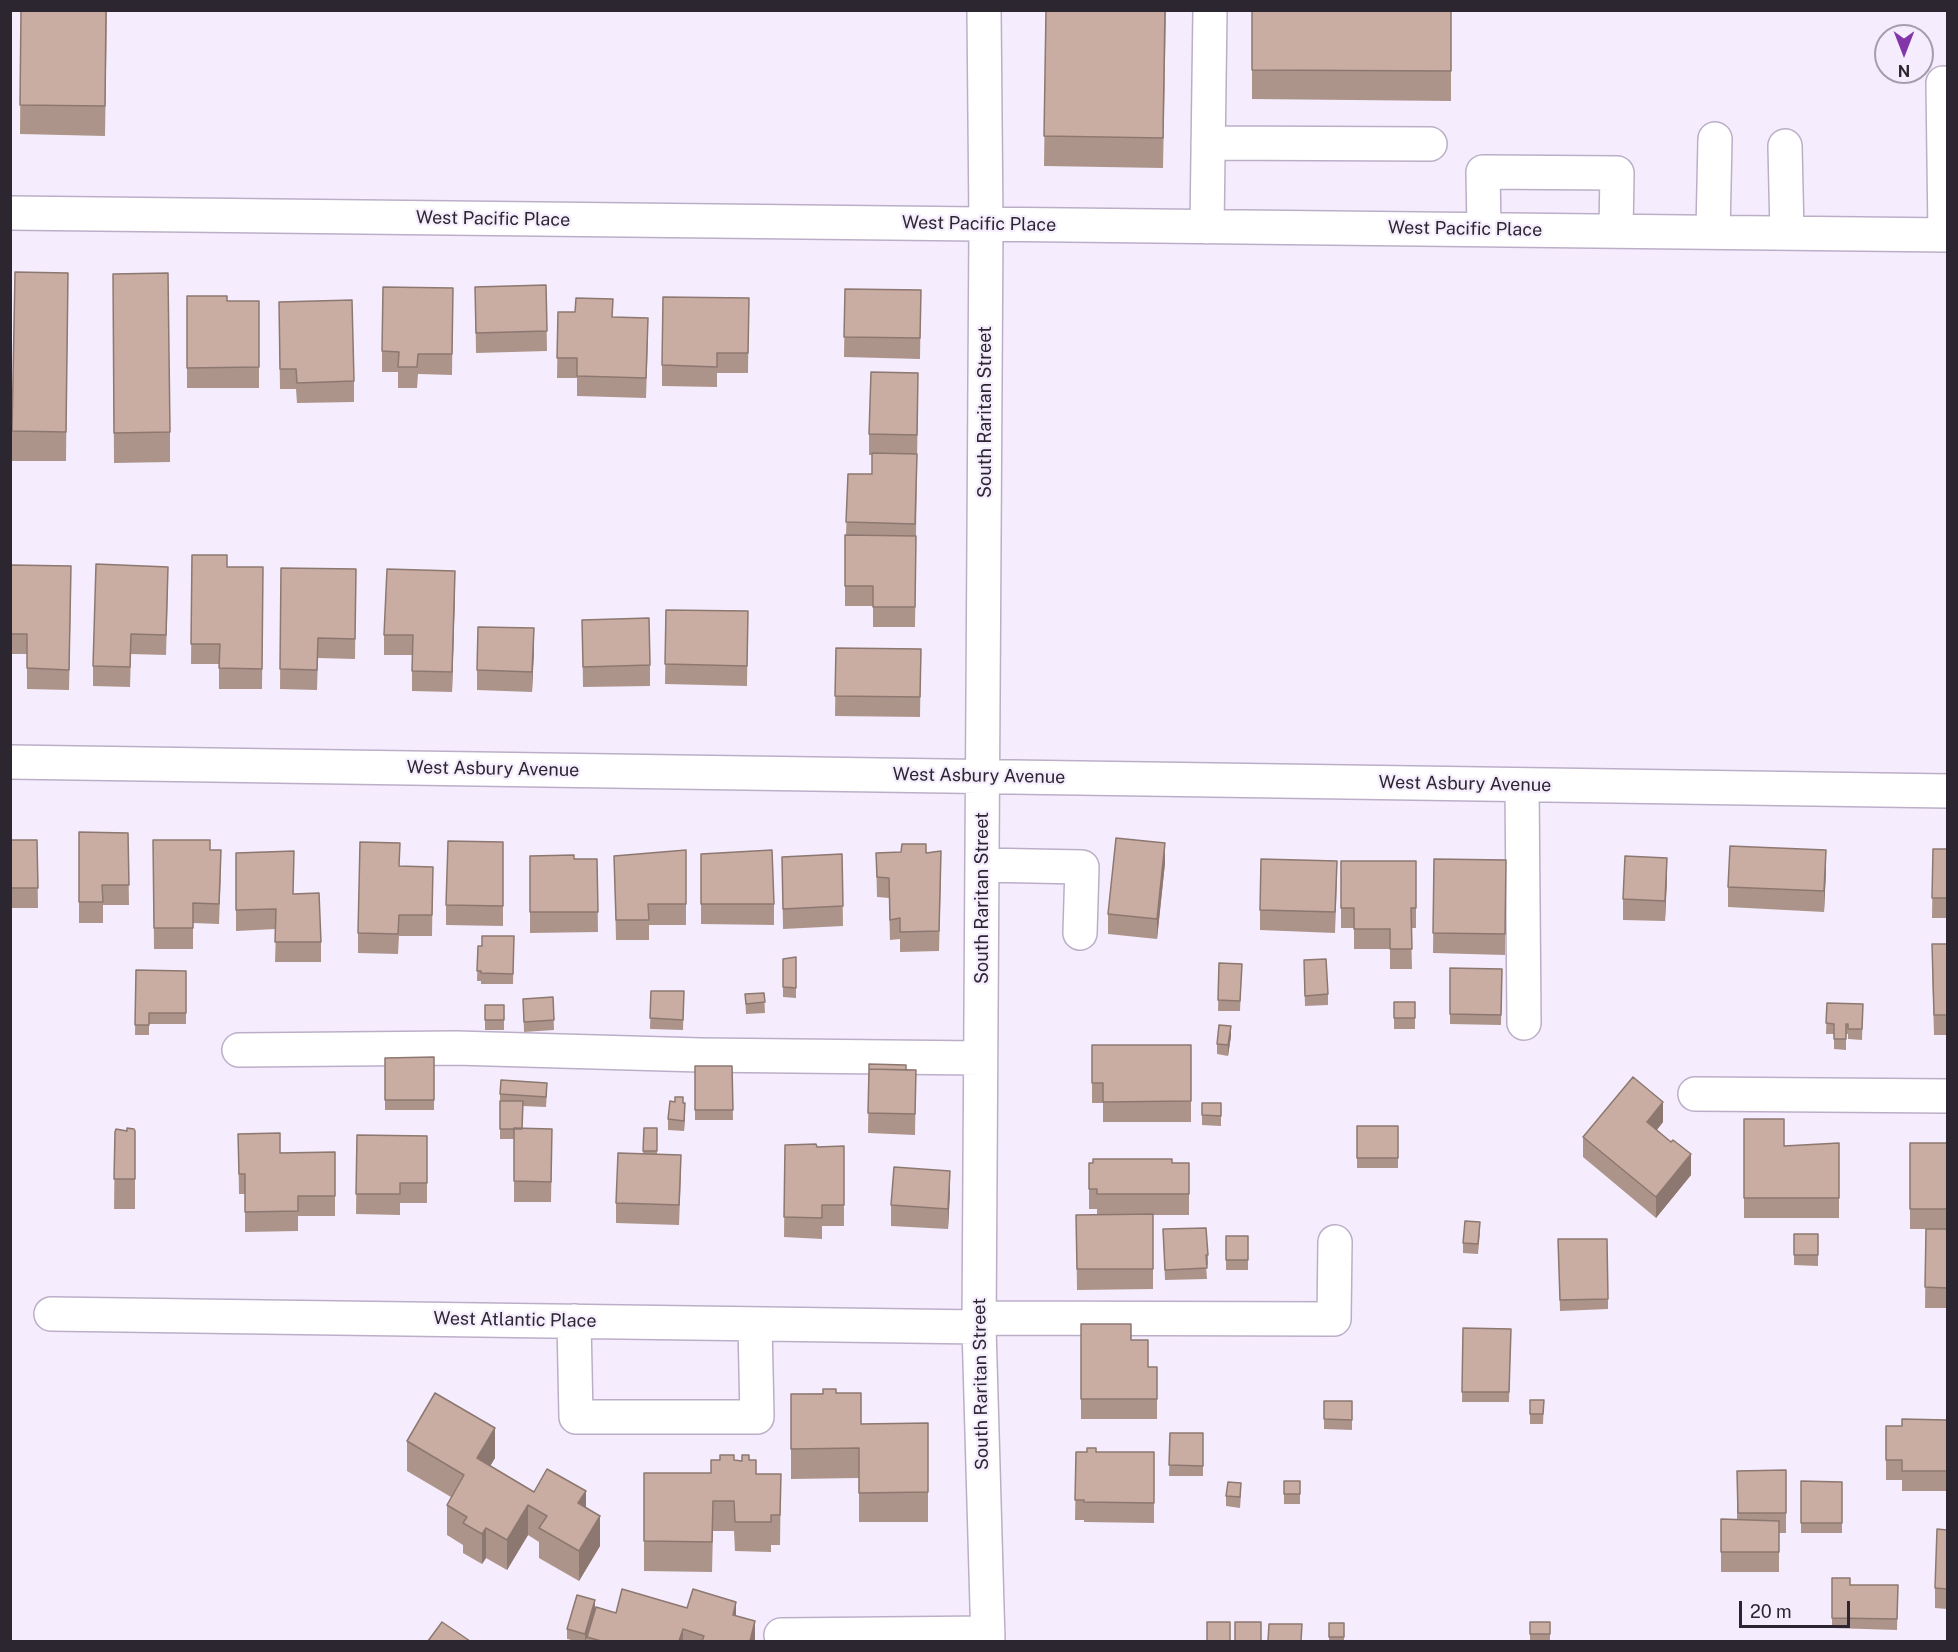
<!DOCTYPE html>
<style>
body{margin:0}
#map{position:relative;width:1958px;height:1652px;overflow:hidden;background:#f5edfd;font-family:"Public Sans",sans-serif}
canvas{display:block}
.frame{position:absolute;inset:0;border:12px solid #2b262f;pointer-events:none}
.north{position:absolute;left:1874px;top:24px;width:60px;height:60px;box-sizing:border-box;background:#f5edfd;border:2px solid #a49dab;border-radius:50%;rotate:180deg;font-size:16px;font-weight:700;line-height:24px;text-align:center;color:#2b262f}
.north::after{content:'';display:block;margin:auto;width:21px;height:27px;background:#8236a8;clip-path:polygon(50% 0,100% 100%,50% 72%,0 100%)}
.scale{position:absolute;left:1739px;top:1601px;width:111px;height:27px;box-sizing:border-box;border:3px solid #2b262f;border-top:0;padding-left:8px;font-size:18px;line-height:21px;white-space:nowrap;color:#2b262f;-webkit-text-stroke:4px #f5edfd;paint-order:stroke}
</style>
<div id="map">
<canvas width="1958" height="1652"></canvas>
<div class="frame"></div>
<div class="north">N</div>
<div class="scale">20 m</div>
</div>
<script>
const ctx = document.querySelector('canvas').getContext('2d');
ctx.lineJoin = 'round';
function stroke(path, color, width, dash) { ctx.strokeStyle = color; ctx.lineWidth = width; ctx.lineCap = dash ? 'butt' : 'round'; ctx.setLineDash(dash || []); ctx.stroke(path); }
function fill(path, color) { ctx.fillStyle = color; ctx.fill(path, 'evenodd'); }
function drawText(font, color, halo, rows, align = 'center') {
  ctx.font = font + ' "Public Sans",sans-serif'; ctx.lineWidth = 4.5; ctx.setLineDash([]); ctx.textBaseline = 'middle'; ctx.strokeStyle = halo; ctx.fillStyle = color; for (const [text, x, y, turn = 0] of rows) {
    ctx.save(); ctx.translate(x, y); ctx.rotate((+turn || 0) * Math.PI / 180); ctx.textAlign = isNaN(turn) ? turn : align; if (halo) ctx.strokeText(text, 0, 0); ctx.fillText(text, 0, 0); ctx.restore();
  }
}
const minor = new Path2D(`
 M984 10 986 224 979 1327 988 1642
 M1943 83 1945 235
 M1208 143 1430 144
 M1785 146 1787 233
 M10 213 1948 235
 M1207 227 1210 10
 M1484 229 1483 172 1617 173 1616 231
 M1713 232 1715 139
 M10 762 1948 791
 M1522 785 1524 1023
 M982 865 1082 867 1080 933
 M239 1050 456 1048 700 1055 980 1058
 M1695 1094 1948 1096
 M51 1314 979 1327
 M979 1318 1334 1319 1335 1242
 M574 1321 576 1417H757L755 1324
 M781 1635 988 1633`);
stroke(minor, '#bbafc8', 36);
stroke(minor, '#fff', 33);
fill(new Path2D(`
 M21 10H107L105 136 20 134Z
 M1046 10H1166L1163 168 1044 166Z
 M1252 10H1451V101L1252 99Z
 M68 273 66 461H12V431Z
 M546 285 547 351 476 353 475 287Z
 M453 288 452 375 418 374 417 388H398V372H382V351Z
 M845 289 921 290 920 359 844 357Z
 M187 296 227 301H259V388H187Z
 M749 298 748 373H717V387L662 386V365Z
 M113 304 170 432V462L114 463Z
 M558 312 613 317 648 338 646 398 577 396V378H557Z
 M279 322 354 381V402L297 403 296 389H280Z
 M918 393 916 536V556L915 627H873V606H845V535H846L848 474H872V455H869V434Z
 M192 555 227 567H263L262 689H219V664H191Z
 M10 565 71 586 69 690 27 689V654H10Z
 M281 568 356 569 355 659 318 658 317 690 280 689Z
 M168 587 166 655 131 654 130 687 93 686V666Z
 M455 591 452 692 412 691V655H384V635Z
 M666 610 748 611 747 686 665 684Z
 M582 620 650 665V686L583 687Z
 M836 648 921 649 920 717 835 716Z
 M534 649 532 692 477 690V670Z
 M79 832 128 833 129 905H103V923H79Z
 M10 840H37L38 908H10Z
 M153 840 210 850 221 870 219 924 193 923V949H154Z
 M503 842V926L446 925V905Z
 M1933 849H1947V918H1932Z
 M686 850V925H649V940H616L614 856Z
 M236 853 293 894 321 942V962H275L276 929 236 931Z
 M876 853H926L941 872 939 951 900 952V939L890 940 889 898 877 897Z
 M701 854 774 904V925L701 924Z
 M842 854 843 926 783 929 782 857Z
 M530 856 574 859H597L598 932 530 933Z
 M1434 859 1506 860 1505 955 1433 953Z
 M1341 861H1416V928H1411L1412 969H1390V949H1354V928H1341Z
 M1165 863 1157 939 1108 934V914Z
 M400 866 433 867 432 936H399L398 954 358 953V933Z
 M1826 870 1824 912 1728 907V887Z
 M1667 878 1665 921 1623 920V899Z
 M1337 881 1335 933 1260 930V910Z
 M514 936 513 984H481V981H477L478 946H482Z
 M1947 944V1035H1934L1932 965Z
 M796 957V998L783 997V959Z
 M1219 963 1242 964 1240 1011H1218Z
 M1450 968 1502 969 1501 1025 1450 1024Z
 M136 970 186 971V1024H149V1035H135Z
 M1304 970 1328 994V1005L1305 1006Z
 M651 991H684L683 1030 650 1029Z
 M764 993 765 1013 746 1014 745 994Z
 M553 997 554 1030 524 1032 523 999Z
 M1394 1002H1415V1029H1394Z
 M1827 1003 1863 1004 1862 1040 1848 1039V1034H1846V1050L1834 1049V1034H1826Z
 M485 1005H504V1030H485Z
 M1231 1036 1228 1056 1217 1054V1044Z
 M1092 1045H1191V1122H1103V1103H1092Z
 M434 1057V1110H385V1058Z
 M869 1064 906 1070H916L915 1135 868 1133Z
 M695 1066H732L733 1120H695Z
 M547 1093 546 1107 523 1106 522 1129 552 1149 551 1202H514V1139H500V1094Z
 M683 1103 685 1114 684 1131 668 1130V1119Z
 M1202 1103H1221V1126L1202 1125Z
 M1744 1119 1784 1146 1839 1143V1218H1744Z
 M1663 1122 1657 1130 1691 1175 1656 1218 1583 1157V1137Z
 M1357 1126H1398V1168H1357Z
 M644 1128H657V1154L681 1175 679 1225 616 1223V1203L643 1154Z
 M127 1131H135V1209H114L115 1132Z
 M238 1134 280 1153 335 1152V1216H298V1231L245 1232V1194H239Z
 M357 1135 427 1136V1203H400V1215L356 1214Z
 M1910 1143H1947V1308H1925L1926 1229H1910Z
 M785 1145 817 1147 844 1146V1226H822V1239L784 1237Z
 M1089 1163H1189V1215H1153V1289L1077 1290 1076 1215H1097V1209H1089Z
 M950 1191 948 1229 891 1226V1205Z
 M1163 1229 1208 1255V1265H1206L1207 1279 1165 1280Z
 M1480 1232 1478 1254 1463 1253V1243Z
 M1794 1234H1818V1266L1794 1265Z
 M1226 1236H1248V1270H1226Z
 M1558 1239 1608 1299V1309L1560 1311Z
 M1081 1324 1131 1340 1148 1367H1157V1419H1081Z
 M1463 1328 1511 1329 1509 1402H1462Z
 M836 1393 861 1424 928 1423V1522H859V1478L791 1479V1394Z
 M1530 1400H1544L1543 1424H1530Z
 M1324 1401H1352V1430L1324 1429Z
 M1947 1420V1491H1902V1480H1886V1426H1902Z
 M1170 1433H1203V1476H1169Z
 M407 1441 495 1458 490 1466 534 1492 586 1507 600 1546 579 1581 539 1558V1542L528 1535 507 1570 486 1558 482 1564 463 1553V1545L447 1535V1505L451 1497 407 1471Z
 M1076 1452H1154V1523L1084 1522V1520H1075Z
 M734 1460H749L756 1474H781L780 1545H771V1552L735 1551 734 1531H713L712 1572 644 1571V1473H711Z
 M1786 1470V1533H1779V1572H1721V1519L1737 1520V1471Z
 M1284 1481H1300V1504H1284Z
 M1801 1481 1842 1482V1533H1801Z
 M1241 1494 1240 1508 1226 1506V1496Z
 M1947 1530V1609L1935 1608V1588Z
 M1832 1578 1850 1585H1898L1897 1630 1832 1628Z
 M687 1608 736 1616 755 1641H587V1638L586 1641H576L567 1639V1629L595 1609 616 1613Z
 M1530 1622H1550V1641H1530Z
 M1329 1623H1344V1641H1329Z`), '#ad948b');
fill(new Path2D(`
 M455 571V591L452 692V672Z
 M534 628V649L532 692V672Z
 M1165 843V863L1157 939V919Z
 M1826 850V870L1824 912V891Z
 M1667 858V878L1665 921V901Z
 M1231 1026V1036L1228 1056V1045Z
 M1663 1102V1122L1647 1142V1122Z
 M685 1103V1114L684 1131V1121Z
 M1691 1154V1175L1656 1218V1197Z
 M950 1171V1191L948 1229V1209Z
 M495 1428V1458L477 1488V1458Z
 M586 1491V1521L578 1503Z
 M528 1505V1535L507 1570V1540Z
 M600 1516V1546L579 1581V1551Z
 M486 1528V1558L482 1564V1534Z
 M595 1600V1611L586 1641H585V1634Z
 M736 1602V1631L733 1615Z
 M755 1621V1641H750Z
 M683 1629V1641H679Z`), '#8d7871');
const building = new Path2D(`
 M21 10H106L105 106 20 105Z
 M1046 10H1165L1163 138 1044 136Z
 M1252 10H1451V71L1252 70Z
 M15 272 68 273 66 432 12 431Z
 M168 273 170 432 114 433 113 274Z
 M546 285 547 331 476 333 475 287Z
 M383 287 453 288 452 354H418L417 367H398L399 352 382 351Z
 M845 289 921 290 920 338 844 337Z
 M187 296H227V301H259V367L187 368Z
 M663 297 749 298 748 353H717V367L662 365Z
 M576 298 613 299 612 317 648 318 646 378 577 376V358H557L558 312H575Z
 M352 300 354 381 297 383 296 369H280L279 302Z
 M871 372 918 373 917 435 869 434Z
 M872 453 917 454 915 524 846 522 848 474H872Z
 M845 535 916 536 915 607H873V586H845Z
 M192 555H227V567H263L262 669 219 668 220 644H191Z
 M96 564 168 567 166 635 131 634 130 667 93 666Z
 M10 565 71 566 69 670 27 668V634H10Z
 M281 568 356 569 355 639 318 638 317 670 280 669Z
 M387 569 455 571 452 672 412 671 413 635H384Z
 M666 610 748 611 747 666 665 664Z
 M649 618 650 665 583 667 582 620Z
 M478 627 534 628 532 672 477 670Z
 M836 648 921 649 920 697 835 696Z
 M79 832 128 833 129 885H102L103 902H79Z
 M1116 838 1165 843 1157 919 1108 914Z
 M10 840H37L38 888H10Z
 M153 840H210V850H221L219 904 193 903V928H154Z
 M448 841 503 842V906L446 905Z
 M360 842 400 843 399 866 433 867 432 915H399L398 934 358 933Z
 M902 844H926V853L941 851 939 931 900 932V918L890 920 889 878 877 877 876 853 901 852Z
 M1730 846 1826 850 1824 891 1728 887Z
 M1933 849H1947V898H1932Z
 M686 850V904H648L649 920H616L614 856Z
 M772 850 774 904H701V854Z
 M294 851 293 894 319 893 321 942H275L276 909 236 910V853Z
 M842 854 843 906 783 909 782 857Z
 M574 855V859H597L598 912H530V856Z
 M1625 856 1667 858 1665 901 1623 899Z
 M1261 859 1337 861 1335 912 1260 910Z
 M1434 859 1506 860 1505 934 1433 933Z
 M1341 861H1416V908H1411L1412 949H1390V929H1354V908H1341Z
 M482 936H514L513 974 481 973V971H477L478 946H482Z
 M1932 944H1947V1015H1934Z
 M796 957V988L783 987V959Z
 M1326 959 1328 994 1305 996 1304 960Z
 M1219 963 1242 964 1240 1001 1218 1000Z
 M1450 968 1502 969 1501 1015 1450 1014Z
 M136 970 186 971V1013H149V1025H135Z
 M651 991H684L683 1020 650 1018Z
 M764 993 765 1002 746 1004 745 994Z
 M553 997 554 1020 524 1022 523 999Z
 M1394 1002H1415V1018H1394Z
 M1827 1003 1863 1004 1862 1029H1848V1024H1846V1039H1834V1024L1826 1023Z
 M485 1005H504V1020H485Z
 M1219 1025 1231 1026 1228 1045 1217 1044Z
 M1092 1045H1191V1101L1103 1102V1083H1092Z
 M434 1057V1100H385V1058Z
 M869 1064 906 1065V1070L869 1069V1077Z
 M695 1066H732L733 1110H695Z
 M869 1069 916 1070 915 1114 868 1113Z
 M1633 1077 1663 1102 1647 1122 1671 1142 1673 1140 1691 1154 1656 1197 1583 1137Z
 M501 1080 547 1083 546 1097 500 1094Z
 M675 1097H683V1103H685L684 1121 668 1119 670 1101 675 1102Z
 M500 1101H523L522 1129H500Z
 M1202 1103H1221V1116L1202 1115Z
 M1744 1119H1784V1146L1839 1143V1198H1744Z
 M1357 1126H1398V1158H1357Z
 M127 1128 134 1129 135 1131V1179H114L115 1132 116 1129 127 1131Z
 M514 1128 552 1129 551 1182 514 1181Z
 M644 1128H657V1151H643Z
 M280 1133V1153L335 1152V1196H298V1211L245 1212V1174H239L238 1134Z
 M357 1135 427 1136V1183H400V1194H356Z
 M1910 1143H1947V1209H1910Z
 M816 1144 817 1147 844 1146V1205H822V1218L784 1217 785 1145Z
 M618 1153 681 1155 679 1205 616 1203Z
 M1093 1159H1172V1163H1189V1194H1097V1189H1089V1163H1093Z
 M894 1167 950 1171 948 1209 891 1205Z
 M1153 1214V1269H1077L1076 1215Z
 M1465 1221 1480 1222 1478 1244 1463 1243Z
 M1206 1228 1208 1255H1206L1207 1268 1165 1270 1163 1229Z
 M1926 1229H1947V1288L1925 1287Z
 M1794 1234H1818V1255H1794Z
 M1226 1236H1248V1260H1226Z
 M1558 1239H1607L1608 1299 1560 1300Z
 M1081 1324H1131V1340H1148V1367H1157V1399H1081Z
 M1463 1328 1511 1329 1509 1392H1462Z
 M823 1389H836V1393H861V1424L928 1423V1492L859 1493V1448L791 1449V1394H823Z
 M435 1393 495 1428 477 1458 534 1492 547 1469 586 1491 578 1503 600 1516 579 1551 539 1528 547 1516 528 1505 507 1540 486 1528 482 1534 463 1523 467 1517 447 1505 464 1475 407 1441Z
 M1530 1400H1544L1543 1414H1530Z
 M1324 1401H1352V1420L1324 1419Z
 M1902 1419 1947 1420V1471H1902V1460H1886V1426H1902Z
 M1170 1433H1203V1466L1169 1465Z
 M1087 1448H1096V1452H1154V1503L1084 1502V1500H1075L1076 1452H1087Z
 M720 1455H734V1460L742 1461V1455H749V1460H756V1474H781L780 1515H771V1522H735L734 1501H713L712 1542 644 1541V1473H711V1460H720Z
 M1786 1470V1513H1738L1737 1471Z
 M1284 1481H1300V1494H1284Z
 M1801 1481 1842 1482V1523H1801Z
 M1228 1482 1241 1483 1240 1497 1226 1496Z
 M1721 1519 1779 1521V1552H1721Z
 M1937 1529 1947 1530V1589L1935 1588Z
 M1832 1578H1850V1585H1898L1897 1619 1832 1618Z
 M622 1589 687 1608 693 1589 736 1602 733 1615 755 1621 750 1641H702L704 1636 683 1629 679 1641H601L587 1637 596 1607 616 1613Z
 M577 1595 595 1600 585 1634 567 1629Z
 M442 1622 470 1641H428Z
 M1207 1622H1230V1641H1207Z
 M1235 1622H1261V1641H1235Z
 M1530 1622H1550V1634H1530Z
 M1329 1623H1344V1637H1329Z
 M1269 1624H1302L1301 1641H1268Z`);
fill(building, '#c9aca2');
stroke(building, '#8d7871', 1.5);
drawText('18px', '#2b262f', '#f5edfd', [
 ["West Pacific Place",493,219,1],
 ["West Pacific Place",979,224,1],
 ["West Pacific Place",1465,229,1],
 ["South Raritan Street",985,412,-90],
 ["West Asbury Avenue",493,769,1],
 ["West Asbury Avenue",979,776,1],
 ["West Asbury Avenue",1465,784,1],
 ["South Raritan Street",982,898,-90],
 ["West Atlantic Place",515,1320,1],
 ["South Raritan Street",981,1384,-91]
]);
</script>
